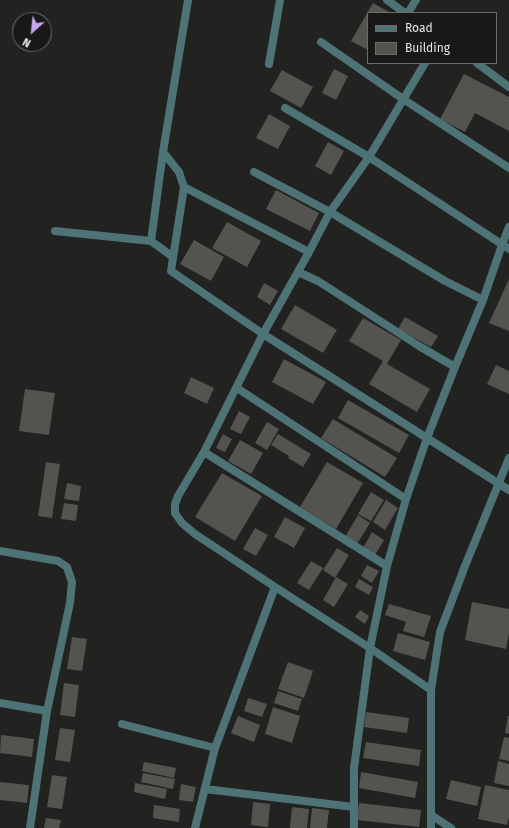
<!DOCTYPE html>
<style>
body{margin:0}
#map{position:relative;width:509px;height:828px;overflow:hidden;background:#222220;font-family:"Fira Sans",sans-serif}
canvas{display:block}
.legend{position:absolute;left:367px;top:12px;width:130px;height:52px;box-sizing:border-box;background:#191816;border:1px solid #6b6b69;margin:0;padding:5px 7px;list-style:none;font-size:12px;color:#e7e7e5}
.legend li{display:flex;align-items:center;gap:8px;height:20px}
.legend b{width:20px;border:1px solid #6b6b69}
.north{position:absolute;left:12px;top:12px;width:40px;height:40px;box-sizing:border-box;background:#191816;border:1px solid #6b6b69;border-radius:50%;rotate:207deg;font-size:11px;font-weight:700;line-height:16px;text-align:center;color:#e7e7e5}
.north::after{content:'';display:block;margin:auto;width:14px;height:18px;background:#c7a6ef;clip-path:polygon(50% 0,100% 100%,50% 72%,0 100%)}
</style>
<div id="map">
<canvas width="509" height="828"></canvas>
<ul class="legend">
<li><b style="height:5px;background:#4e7377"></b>Road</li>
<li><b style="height:11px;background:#535350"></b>Building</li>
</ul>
<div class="north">N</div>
</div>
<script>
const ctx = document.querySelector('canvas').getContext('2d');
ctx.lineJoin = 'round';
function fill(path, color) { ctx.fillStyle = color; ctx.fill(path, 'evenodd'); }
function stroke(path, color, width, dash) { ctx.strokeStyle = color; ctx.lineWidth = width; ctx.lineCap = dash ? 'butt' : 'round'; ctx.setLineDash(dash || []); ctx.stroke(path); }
fill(new Path2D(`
 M373 3 391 13H368V50L351 41Z
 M334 69 348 76 336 100 322 93Z
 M282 70 313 87 301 108 270 91Z
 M464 74 509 97V131L475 113 465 132 440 119Z
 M269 114 290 126 278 149 256 138Z
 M328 142 344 151 331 175 315 166Z
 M276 190 319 213 310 231 266 209Z
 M227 222 261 241 247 267 212 248Z
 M194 240 224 257 211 281 180 264Z
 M509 279V331L489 323Z
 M264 283 278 291 270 305 257 297Z
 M295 305 337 330 323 353 281 329Z
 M405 317 438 336 431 347 398 329Z
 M363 318 401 340 387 364 430 389 417 412 369 384 383 361 349 341Z
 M284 359 326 382 313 404 272 382Z
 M496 365 509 371V394L487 384Z
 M191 377 214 388 207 404 184 393Z
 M25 389 55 393 49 435 19 431Z
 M348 400 409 435 399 453 338 418Z
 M239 411 250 417 241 434 230 429Z
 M333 419 397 458 385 477 321 438Z
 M267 422 279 429 267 450 255 443Z
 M223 434 232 439 225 452 216 448Z
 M278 434 311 454 303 467 288 458 289 456 271 445Z
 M240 440 263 453 251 474 228 461Z
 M46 462 60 464 52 518 38 516Z
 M327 462 363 483 336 529 300 507Z
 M222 473 262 496 235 541 195 517Z
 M67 483 81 486 79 501 64 499Z
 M371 492 384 500 371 521 358 514Z
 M386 500 398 508 385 530 373 522Z
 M64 503 78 505 76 521 61 519Z
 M358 515 370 523 357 544 345 537Z
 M285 517 305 528 294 548 274 537Z
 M255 528 268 535 256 556 243 549Z
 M372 532 384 540 375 555 363 548Z
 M337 548 349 555 335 578 323 570Z
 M311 561 323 568 309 590 297 583Z
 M367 565 379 571 372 583 361 576Z
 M336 577 348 584 334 607 323 600Z
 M359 579 373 587 369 595 355 587Z
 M472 602 509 609V633L506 649 465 640Z
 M389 604 431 616 424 637 403 631 406 622 385 615Z
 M360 610 369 616 365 624 355 617Z
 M398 633 430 642 425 660 393 651Z
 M72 637 87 639 82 671 67 669Z
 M288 662 313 671 304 698 278 689Z
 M64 683 79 685 75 717 60 715Z
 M278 691 302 699 298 711 274 703Z
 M248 698 267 704 262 717 244 711Z
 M273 707 300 716 292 743 265 734Z
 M366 712 409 718 407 733 364 727Z
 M238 716 260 725 254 742 231 733Z
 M508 716H509V734L505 733Z
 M60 728 75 730 70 762 55 760Z
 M1 735 34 739 32 757 0 753Z
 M504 737 509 738V761L499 759Z
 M366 742 421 750 419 766 363 758Z
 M498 761 509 764V786L494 783Z
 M144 762 176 768 174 778 142 771Z
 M361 772 418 782 415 798 359 788Z
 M143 773 175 779 173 789 141 782Z
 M52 775 67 777 62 809 47 807Z
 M451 780 481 787 477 806 446 799Z
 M0 782 29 785 27 803 0 800Z
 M135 783 167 789 165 799 134 792Z
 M181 784 196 787 193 802 179 800Z
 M485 785 509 790V817L507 825 478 819Z
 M253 802 270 804 268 827 251 825Z
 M359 803 421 810 419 827 357 820Z
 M154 805 180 809 179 822 153 818Z
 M292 807 309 809 307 828H290Z
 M312 808 329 810 327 828H310Z
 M46 818 61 820 59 828H44Z`), '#535350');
stroke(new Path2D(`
 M387 0 405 13
 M408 13 416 0
 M321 42 403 99 509 168
 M425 63 369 157 330 212 309 252 263 334 204 452 178 496 175 504V513L182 523 195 534 275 587 370 648 431 690
 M477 63 509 87
 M269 64 280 0
 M285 108 369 157 509 249
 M163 152 179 172 184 187 171 271 263 334 509 490
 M254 172 330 212 445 281 483 300
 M184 187 309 252
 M55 231 151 241 173 257
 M151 241 163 152 188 0
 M298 272 318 281 419 346 455 367
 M237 388 406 499
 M204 452 387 566
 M0 551 58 561 67 567 72 582 70 603 47 711 30 828
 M0 703 47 711
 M122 724 215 748
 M205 789 354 807
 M431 815 451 828
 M195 828 215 748 275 587
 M354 828V768L370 648 387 566 406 499 427 438 455 367 483 300 502 245 509 227
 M431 828V690L440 632 465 566 509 458`), '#4e7377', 8);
</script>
